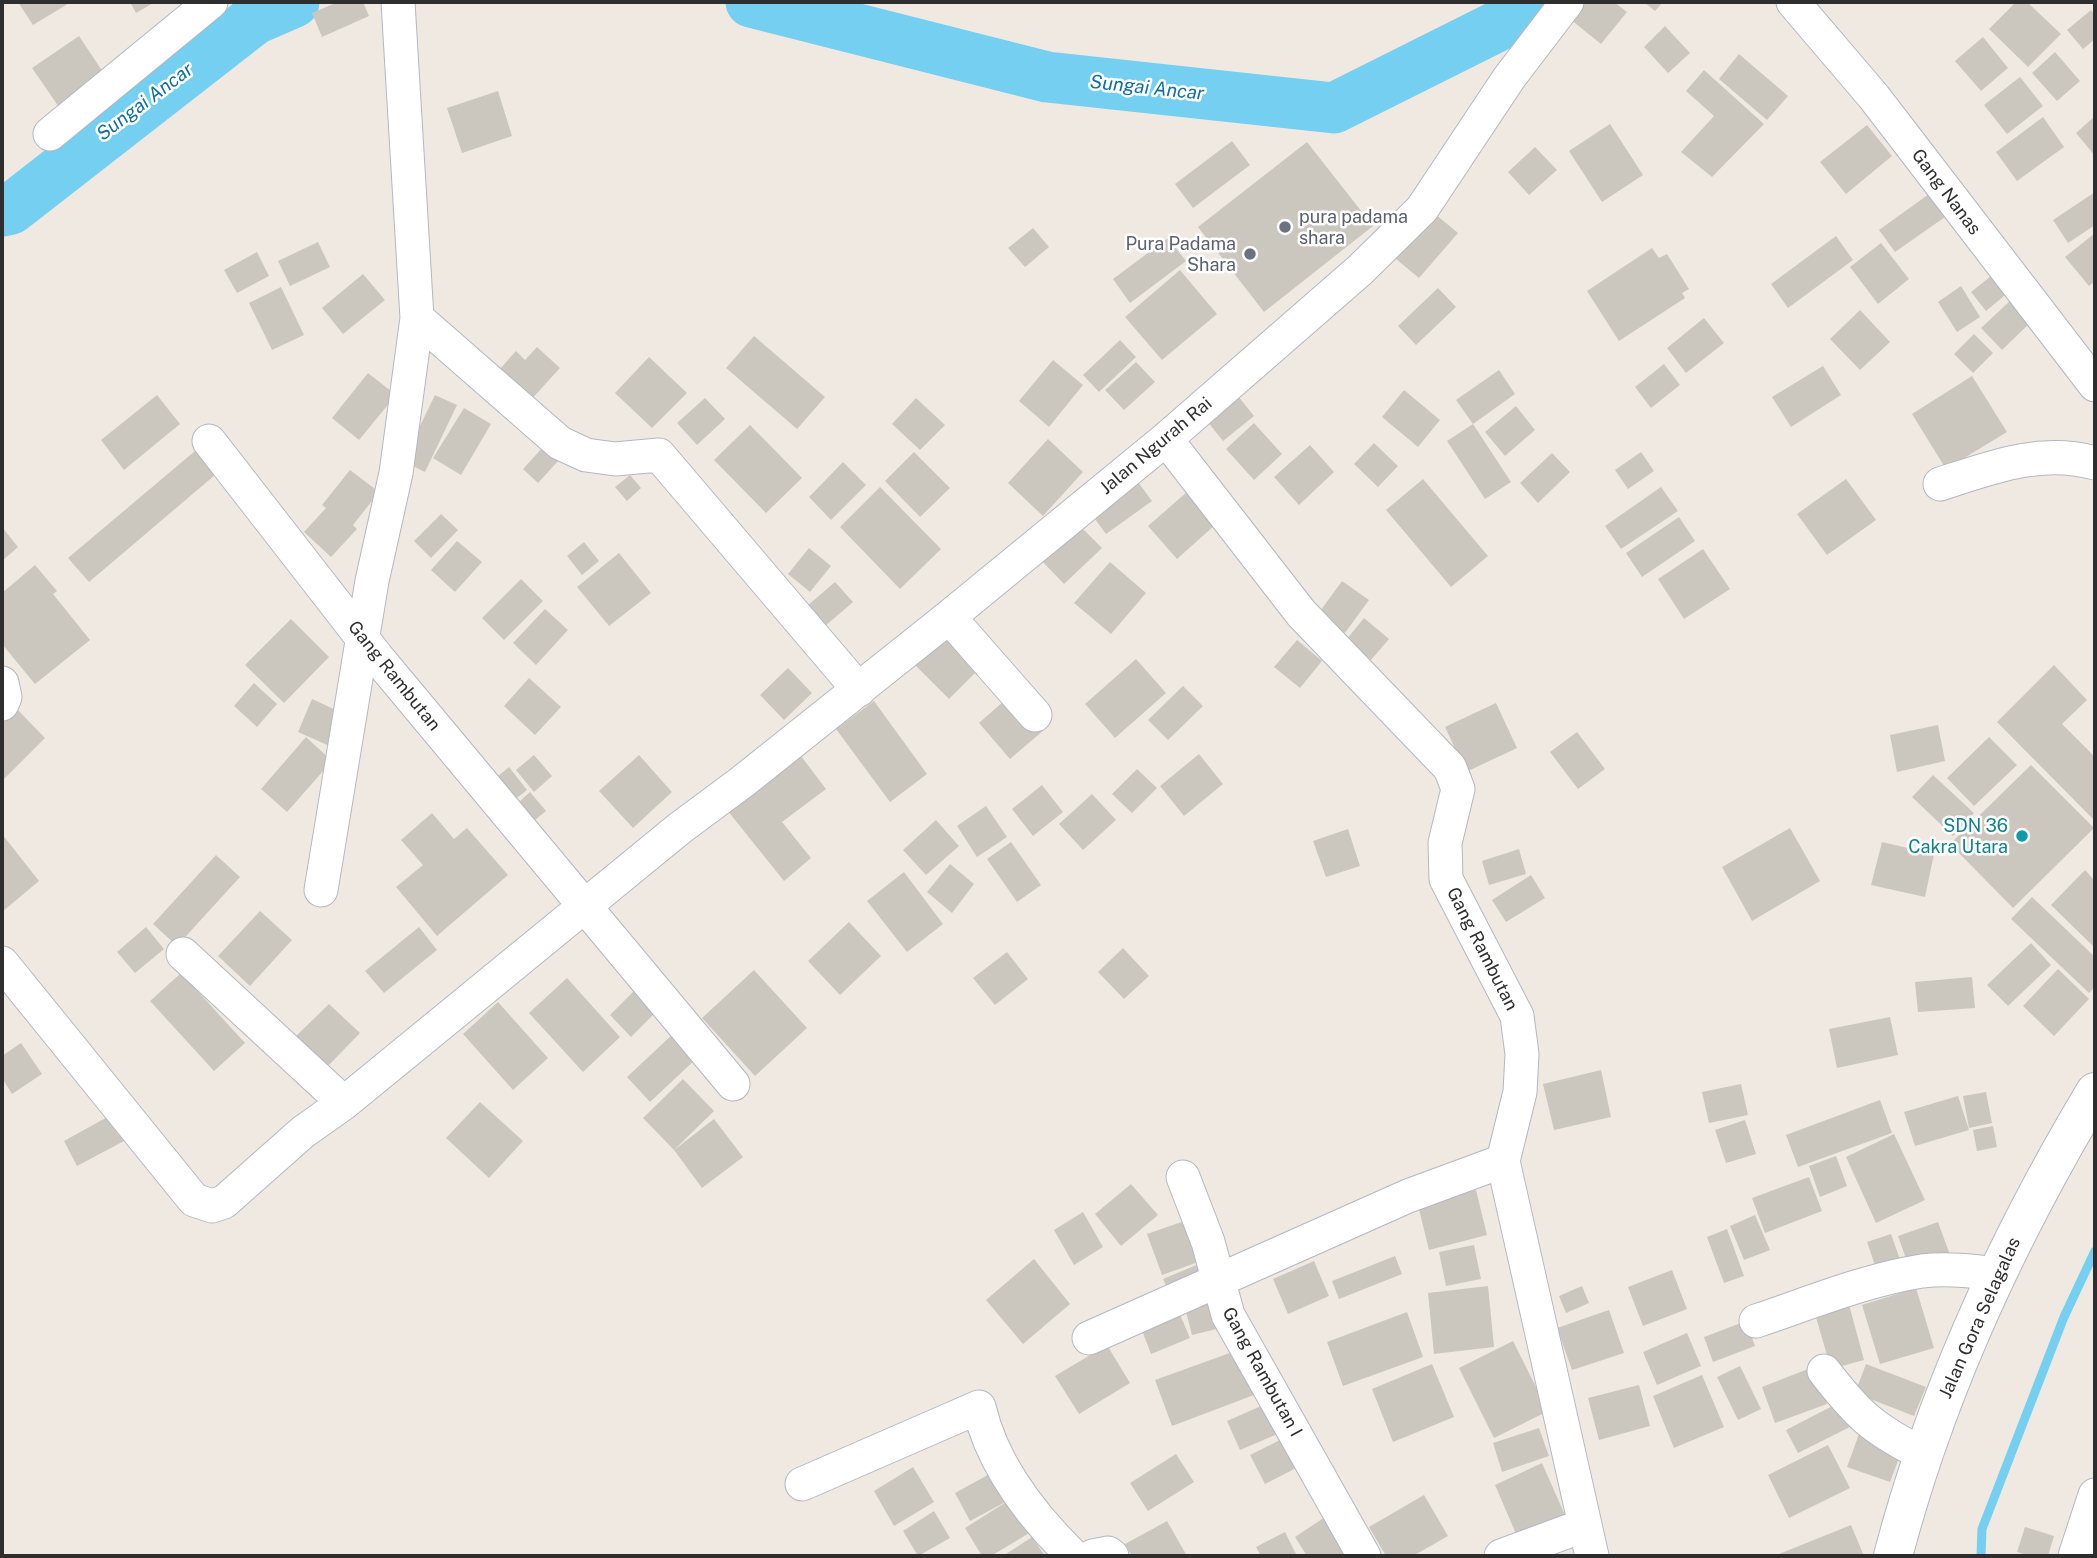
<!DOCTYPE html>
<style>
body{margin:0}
#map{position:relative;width:2097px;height:1558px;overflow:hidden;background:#efe9e1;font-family:"Public Sans",sans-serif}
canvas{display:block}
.frame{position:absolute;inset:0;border:4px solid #2e2e2e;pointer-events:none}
</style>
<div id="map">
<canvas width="2097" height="1558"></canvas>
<div class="frame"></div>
</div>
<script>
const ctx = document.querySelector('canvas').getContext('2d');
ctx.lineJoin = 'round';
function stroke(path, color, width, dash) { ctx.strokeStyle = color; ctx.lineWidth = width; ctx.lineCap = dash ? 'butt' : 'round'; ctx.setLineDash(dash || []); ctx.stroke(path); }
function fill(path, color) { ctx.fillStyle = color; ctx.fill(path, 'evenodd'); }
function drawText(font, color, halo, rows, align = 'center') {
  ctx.font = font + ' "Public Sans",sans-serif'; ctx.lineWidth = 5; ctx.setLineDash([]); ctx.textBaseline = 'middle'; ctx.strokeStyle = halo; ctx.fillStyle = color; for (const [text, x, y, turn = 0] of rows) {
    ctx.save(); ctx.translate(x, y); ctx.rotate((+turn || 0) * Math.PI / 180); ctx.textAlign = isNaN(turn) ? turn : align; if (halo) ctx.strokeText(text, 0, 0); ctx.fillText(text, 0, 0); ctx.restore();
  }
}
stroke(new Path2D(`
 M255 19 279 2
 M1981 1556 1982 1529 2064 1317 2095 1251`), '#75cff0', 9);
stroke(new Path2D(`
 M751 2 1047 77 1334 108 1510 20 1523 2
 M2 211 11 209 255 19 294 2`), '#75cff0', 51);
fill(new Path2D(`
 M18 2H71L33 25Z
 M130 2H155L136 13Z
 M338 2H363L369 16 322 37 312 13Z
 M1584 2H1614L1627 12 1601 44 1570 19Z
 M1644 2H1663L1655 11Z
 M2016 2H2027L2061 34 2028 67 1989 29Z
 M2091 10 2095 15V39L2083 49 2067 30Z
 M1665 26 1690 53 1668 73 1644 47Z
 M79 36 107 78 61 110 32 68Z
 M1983 37 2008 68 1981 91 1955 61Z
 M2055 52 2080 81 2057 101 2032 73Z
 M1739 54 1788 96 1767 120 1719 79Z
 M1704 70 1764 124 1712 177 1681 152 1714 116 1686 91Z
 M2020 77 2043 106 2007 134 1984 105Z
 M498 91 512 136 462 153 447 108Z
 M2095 116V156L2076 133Z
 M2043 117 2064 147 2017 181 1996 152Z
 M1610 124 1643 175 1602 202 1569 151Z
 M1867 125 1892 156 1846 194 1820 162Z
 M1232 141 1250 165 1193 208 1175 184Z
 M1307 142 1373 226 1264 312 1198 227Z
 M1535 147 1557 170 1529 195 1508 172Z
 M2095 192V225L2068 243 2053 220Z
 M1929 194 1945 217 1895 252 1879 230Z
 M1429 209 1458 233 1419 278 1390 254Z
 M1033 228 1049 247 1025 267 1008 248Z
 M2095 233V281L2089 286 2065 257Z
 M1836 236 1853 260 1788 308 1771 284Z
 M1168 238 1186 261 1130 303 1113 279Z
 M318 242 330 267 290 286 278 261Z
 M1881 243 1909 279 1878 304 1850 267Z
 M1652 248 1659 258 1667 254 1689 289 1682 293 1685 298 1619 341 1587 291Z
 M257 252 269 276 237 293 224 270Z
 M1180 270 1217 314 1162 360 1125 317Z
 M1996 272 2010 291 1986 311 1971 292Z
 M363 274 385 300 343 334 322 308Z
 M1961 286 1980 317 1957 332 1938 302Z
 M281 287 304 335 272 350 249 303Z
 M1438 288 1456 307 1416 345 1398 326Z
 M2012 299 2032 321 2002 350 1981 328Z
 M1860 310 1890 342 1860 370 1830 339Z
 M1704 318 1724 343 1686 373 1667 348Z
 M1974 334 1993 353 1973 373 1954 354Z
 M754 336 825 397 797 429 726 368Z
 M1120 340 1136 357 1099 392 1083 375Z
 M537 347 560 368 528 403 490 380 516 351 525 360Z
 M649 357 687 393 652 428 615 393Z
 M1053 360 1083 385 1049 427 1019 401Z
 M1136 362 1155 382 1124 410 1105 390Z
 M1664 364 1680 385 1651 408 1635 387Z
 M1823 366 1841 395 1791 427 1772 397Z
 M1499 370 1515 394 1473 424 1456 400Z
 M368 373 396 395 359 440 332 418Z
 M1972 376 2007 432 1946 469 1912 414Z
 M1404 390 1440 420 1418 447 1382 417Z
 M157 395 180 424 124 470 101 440Z
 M435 395 457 405 425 472 403 461Z
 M1238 396 1254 416 1223 441 1207 421Z
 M705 398 725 419 697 445 677 423Z
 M916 398 945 425 920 450 892 424Z
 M1516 406 1535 430 1505 456 1485 432Z
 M464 408 491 424 461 475 433 458Z
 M1254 423 1282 454 1254 480 1226 449Z
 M1473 424 1511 482 1485 499 1447 441Z
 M750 425 802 478 766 513 714 460Z
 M1048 439 1083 472 1043 516 1008 483Z
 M1374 443 1398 466 1378 487 1354 464Z
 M1310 445 1334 472 1299 505 1274 477Z
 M544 446 559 460 538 483 523 469Z
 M195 451 215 475 89 582 68 558Z
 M914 452 950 488 920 517 885 481Z
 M1641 452 1654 471 1628 489 1615 470Z
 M1552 453 1570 472 1538 503 1520 483Z
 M843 462 866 485 831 520 809 497Z
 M350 470 379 492 353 525 357 529 331 557 304 532 326 508 322 505Z
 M630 475 641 488 627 501 615 487Z
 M1423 479 1488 556 1451 587 1386 510Z
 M1846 479 1876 520 1827 555 1797 514Z
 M1138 482 1152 501 1106 534 1092 515Z
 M880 487 941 549 900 589 840 527Z
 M1661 487 1678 511 1621 549 1605 526Z
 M1187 492 1216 524 1177 559 1148 526Z
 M441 514 458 530 431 558 414 541Z
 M1679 517 1695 541 1642 577 1626 553Z
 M1079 525 1102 548 1064 584 1042 561Z
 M2 527 18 547 2 561Z
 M457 541 482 562 455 592 431 570Z
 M584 542 599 561 582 575 567 556Z
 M809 548 831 566 810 592 788 574Z
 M1703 549 1730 589 1684 619 1658 579Z
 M619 553 651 593 609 626 577 587Z
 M1110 562 1146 593 1111 634 1074 603Z
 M35 565 57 591 53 594 90 640 35 684 2 644V593Z
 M521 579 543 601 504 640 482 618Z
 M1342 581 1369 600 1345 633 1318 614Z
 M835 582 853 602 818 632 800 612Z
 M545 609 568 630 536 665 513 643Z
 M1364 618 1389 639 1371 660 1346 640Z
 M291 619 329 657 284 703 245 665Z
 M949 630 983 665 949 699 914 664Z
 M1297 640 1322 661 1300 688 1274 667Z
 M1136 659 1166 693 1115 738 1085 704Z
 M2054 665 2087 700 2062 724 2095 757V821L1997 722Z
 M788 668 812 693 784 720 760 695Z
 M529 678 561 707 535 735 504 706Z
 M254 683 277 704 257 727 234 706Z
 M1183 686 1203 706 1168 740 1148 720Z
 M1012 694 1044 730 1010 759 979 723Z
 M312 699 349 716 334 748 298 732Z
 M874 701 927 774 890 802 836 729Z
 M1496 703 1517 748 1466 772 1445 727Z
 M14 706 45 738 2 781V719Z
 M1938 725 1945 761 1897 772 1890 735Z
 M1577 732 1605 769 1578 789 1550 752Z
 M306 737 332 761 287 812 261 789Z
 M1989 737 2017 765 1974 806 1947 778Z
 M1199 754 1223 784 1184 816 1160 786Z
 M534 755 552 776 534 792 516 770Z
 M639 755 672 792 633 828 599 791Z
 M801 756 826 789 782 822 811 858 784 881 727 810Z
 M2031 765 2094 828 2013 908 1950 844Z
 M509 767 527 790 504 808 486 786Z
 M1137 769 1157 788 1132 813 1112 794Z
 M1933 775 1974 813 1953 836 1912 797Z
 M1042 785 1063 812 1033 836 1012 809Z
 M530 792 546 811 524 829 509 811Z
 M1092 794 1116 820 1083 850 1059 824Z
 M986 806 1007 837 977 857 957 826Z
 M432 813 454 839 467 828 508 875 437 936 396 887 423 865 401 840Z
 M936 820 959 846 926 875 903 850Z
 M1790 828 1820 881 1752 921 1722 867Z
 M1348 829 1360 866 1326 877 1313 841Z
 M2 834 39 881 2 912Z
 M1011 842 1041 885 1017 902 987 859Z
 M1882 842 1934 854 1925 897 1871 885Z
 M1519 849 1526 874 1489 885 1482 861Z
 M216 855 240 877 177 946 153 924Z
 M950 864 974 884 952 913 927 892Z
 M2085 870 2095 881V948L2051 905Z
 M904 872 943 924 907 952 867 901Z
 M1531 875 1545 898 1506 922 1492 900Z
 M2032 897 2095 957V987L2089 993 2011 919Z
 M260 911 292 940 250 986 218 956Z
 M849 922 881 956 840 995 808 961Z
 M146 927 164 949 135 973 117 952Z
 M419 927 437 950 384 993 365 971Z
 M2031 943 2051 965 2008 1006 1987 985Z
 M1123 948 1149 976 1124 999 1098 972Z
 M1007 952 1028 979 995 1005 973 978Z
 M2058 969 2089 999 2054 1036 2023 1006Z
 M754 970 807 1028 755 1076 702 1018Z
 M181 973 245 1043 214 1071 150 1001Z
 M1972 977 1975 1008 1918 1012 1915 982Z
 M567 978 620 1037 583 1072 529 1013Z
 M637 988 658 1010 631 1037 610 1015Z
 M498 1002 548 1058 513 1090 463 1034Z
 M329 1004 360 1033 327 1067 295 1037Z
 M1890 1017 1898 1055 1837 1068 1829 1029Z
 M674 1033 697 1058 650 1102 627 1077Z
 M21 1043 42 1074 12 1094 2 1078V1056Z
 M1601 1070 1611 1117 1554 1130 1543 1084Z
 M683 1079 714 1111 674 1150 714 1119 743 1157 702 1188 674 1150 643 1118Z
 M1741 1084 1748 1115 1709 1123 1702 1092Z
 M1986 1092 1992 1123 1969 1128 1963 1096Z
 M1958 1096 1969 1130 1915 1146 1904 1112Z
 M1880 1100 1892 1133 1798 1167 1786 1135Z
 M480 1102 523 1141 489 1178 446 1138Z
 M111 1115 124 1141 77 1166 64 1141Z
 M1745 1120 1756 1154 1726 1163 1715 1130Z
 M1993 1126 1997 1147 1977 1151 1973 1130Z
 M1894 1134 1925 1200 1876 1223 1846 1157Z
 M1836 1156 1847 1186 1820 1197 1809 1166Z
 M1809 1177 1822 1211 1765 1233 1752 1198Z
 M1131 1184 1158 1215 1121 1246 1095 1214Z
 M1476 1190 1487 1235 1429 1250 1418 1205Z
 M1083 1212 1103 1247 1074 1265 1054 1230Z
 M1755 1215 1770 1250 1744 1260 1730 1226Z
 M1190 1219 1204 1260 1162 1275 1147 1234Z
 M1938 1222 1950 1255 1910 1270 1898 1236Z
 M1727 1229 1744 1276 1724 1283 1707 1237Z
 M1891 1234 1903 1268 1879 1277 1867 1242Z
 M1474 1245 1481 1279 1446 1286 1439 1252Z
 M1395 1256 1402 1274 1339 1299 1332 1281Z
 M1034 1259 1070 1304 1023 1344 986 1300Z
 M1314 1261 1329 1296 1288 1314 1273 1279Z
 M1199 1264 1206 1282 1171 1296 1163 1279Z
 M1672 1270 1687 1309 1643 1326 1628 1287Z
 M1488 1286 1494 1347 1434 1354 1428 1293Z
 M1582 1286 1589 1303 1566 1313 1559 1296Z
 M1916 1288 1934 1348 1880 1364 1862 1305Z
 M1217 1296 1225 1327 1192 1335 1184 1304Z
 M1847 1297 1864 1360 1831 1369 1813 1307Z
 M1176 1305 1190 1338 1151 1354 1138 1320Z
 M1609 1310 1624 1353 1572 1370 1557 1328Z
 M1407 1312 1423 1357 1343 1386 1327 1342Z
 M1746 1321 1755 1346 1713 1362 1704 1337Z
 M1687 1333 1701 1366 1657 1385 1643 1352Z
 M1513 1341 1548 1411 1494 1438 1459 1368Z
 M1107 1345 1130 1383 1079 1414 1055 1376Z
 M1238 1350 1254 1395 1172 1426 1155 1380Z
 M1432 1364 1454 1417 1393 1442 1372 1389Z
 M1866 1364 1926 1387 1914 1416 1855 1393Z
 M1740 1366 1761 1409 1738 1420 1717 1377Z
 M1813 1367 1827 1404 1775 1423 1762 1387Z
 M1702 1375 1724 1427 1674 1448 1653 1396Z
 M1639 1385 1650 1426 1599 1440 1588 1398Z
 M1846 1399 1858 1423 1798 1453 1786 1430Z
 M1270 1402 1282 1432 1240 1450 1227 1421Z
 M1539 1428 1549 1456 1502 1472 1493 1443Z
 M1859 1434 1902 1450 1890 1482 1847 1467Z
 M1290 1435 1304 1464 1265 1484 1250 1455Z
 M1828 1445 1850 1488 1789 1518 1768 1475Z
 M1176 1454 1194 1482 1148 1511 1130 1483Z
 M1542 1463 1565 1515 1517 1536 1495 1485Z
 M913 1467 934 1502 894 1526 874 1491Z
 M995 1471 1011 1499 970 1521 955 1493Z
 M1424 1495 1448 1536 1413 1556H1386L1369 1527Z
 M1011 1499 1031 1532 991 1556H982L965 1528Z
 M934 1511 950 1538 918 1556 903 1531Z
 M1328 1515 1354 1556H1307L1295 1537Z
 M1167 1521 1187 1556H1132L1125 1544Z
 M1851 1525 1864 1556H1774Z
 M2025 1527 2054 1536 2048 1556H2030L2017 1552Z
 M1285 1532 1297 1556H1261L1256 1547Z
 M1032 1537 1045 1556H1003Z`), '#cbc7bf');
const street = new Path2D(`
 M1793 2 1874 97 2095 385
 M50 134 211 2
 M417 318 560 443 586 455 615 459 659 455 859 690
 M1166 439 1301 613 1450 768 1458 789 1445 843 1446 879 1517 1016 1522 1054 1520 1092 1503 1161 1592 1556
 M209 441 377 657 733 1084
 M1940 484C1992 467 2041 448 2095 463
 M949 617 1035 715
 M2 683 5 697 2 704
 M321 890 372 581 396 473 417 318 398 2
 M183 954 344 1103
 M2 963 194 1200 212 1206 224 1202 303 1132 344 1103 680 828 742 782 949 617 1166 439 1360 270 1422 209 1509 78 1567 2
 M1183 1177 1208 1242 1228 1315 1364 1556
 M1756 1321C1810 1303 1865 1280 1922 1271 1947 1268 1972 1271 1997 1274
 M1089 1338 1408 1196 1503 1161
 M1824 1371C1858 1415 1873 1429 1923 1454
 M802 1484 979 1407C992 1464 1032 1516 1073 1556
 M1093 1556 1108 1553 1112 1556
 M1501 1556 1585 1525
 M2075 1556 2095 1495`);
const secondary = new Path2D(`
 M1893 1556C1936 1392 2008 1237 2095 1092`);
stroke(street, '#b4b7c1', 35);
stroke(secondary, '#b4b7c1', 40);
stroke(street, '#fff', 33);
stroke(secondary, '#fff', 38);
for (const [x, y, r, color] of [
 [1285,227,7,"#6b7280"],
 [1250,254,7,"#6b7280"],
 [2022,836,7,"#0f9aa8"]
]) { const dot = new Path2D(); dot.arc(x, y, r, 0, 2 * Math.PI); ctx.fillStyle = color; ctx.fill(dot); stroke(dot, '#fff', 2.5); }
drawText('18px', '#2e2e2e', '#fff', [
 ["Gang Nanas",1946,192,53],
 ["Jalan Ngurah Rai",1156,446,-40],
 ["Gang Rambutan",394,676,51],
 ["Gang Rambutan",1482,949,63],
 ["Jalan Gora Selagalas",1980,1318,-66],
 ["Gang Rambutan I",1262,1372,61]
]);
drawText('18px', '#5b616d', '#fff', [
 ["pura padama",1299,217],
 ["shara",1299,238],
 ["Pura Padama",1236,244,"right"],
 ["Shara",1236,265,"right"]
], 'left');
drawText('18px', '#0d838f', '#fff', [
 ["SDN 36",2008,826],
 ["Cakra Utara",2008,847]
], 'right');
drawText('italic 19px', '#0d6fa3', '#fff', [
 ["Sungai Ancar",1147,88,6],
 ["Sungai Ancar",145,102,-37]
]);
</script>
